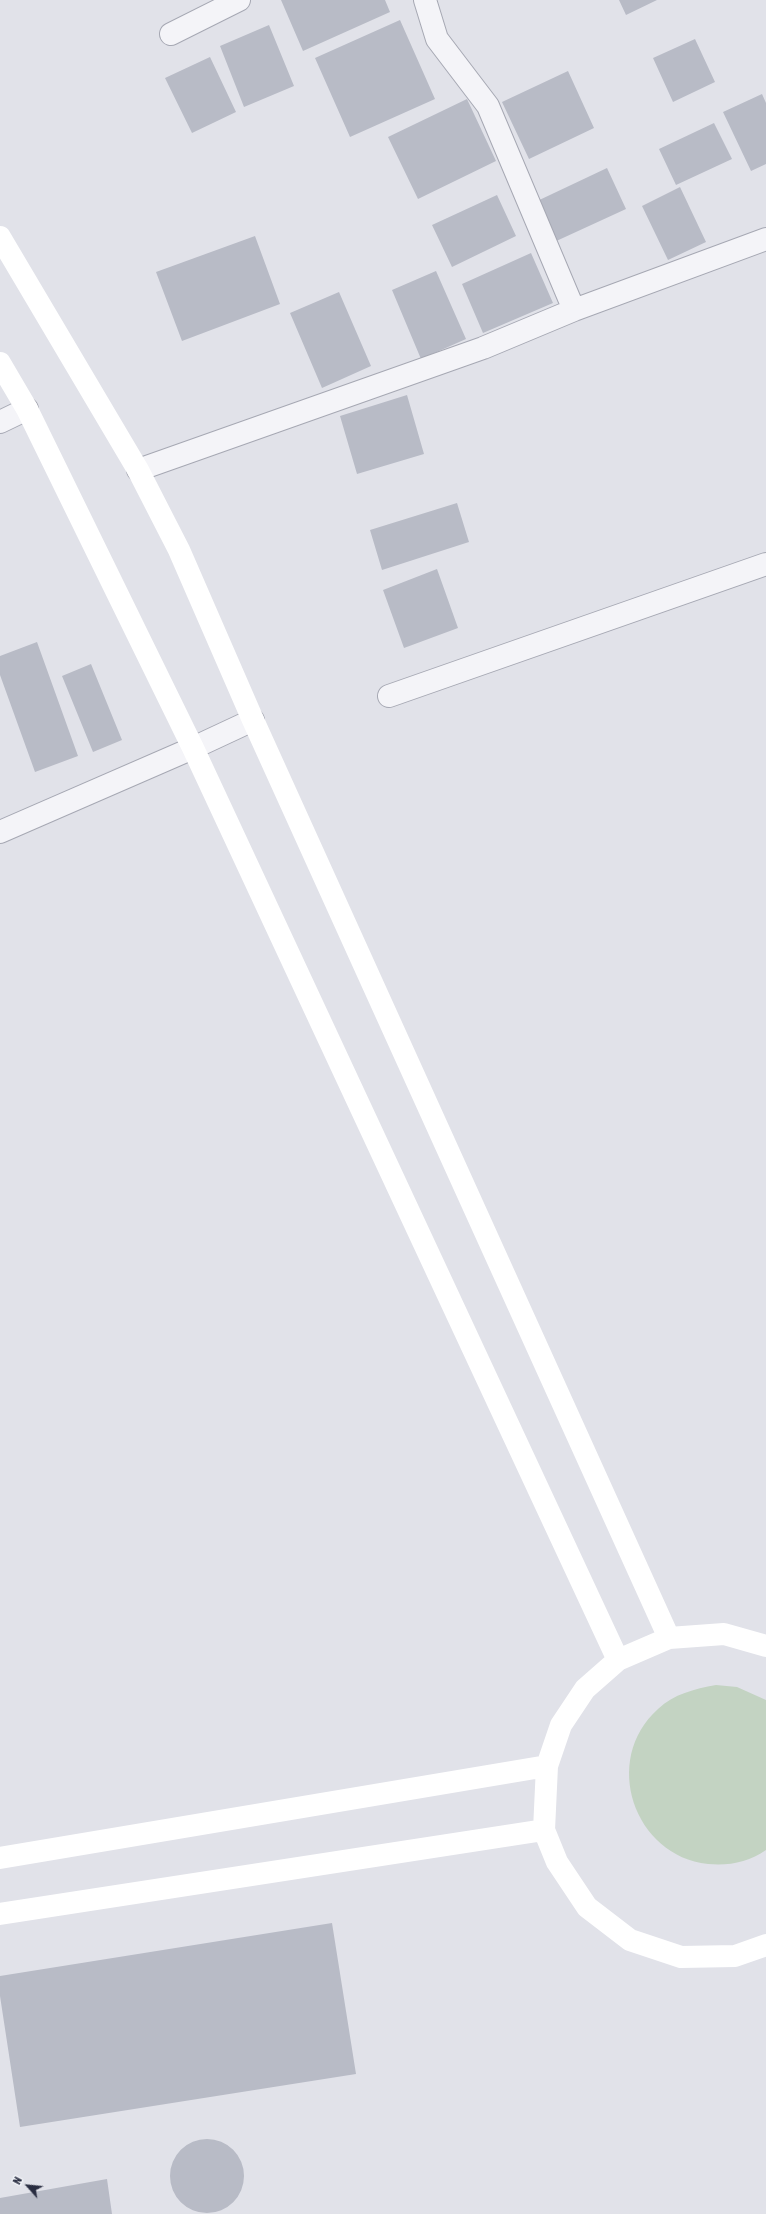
<!DOCTYPE html>
<style>
body{margin:0}
#map{position:relative;width:766px;height:2214px;overflow:hidden;background:#e1e2e9;font-family:"Asap Condensed",sans-serif}
canvas{display:block}
.north{position:absolute;left:8px;top:2166px;width:40px;height:40px;-webkit-text-stroke:3px #f0f2f7;paint-order:stroke;rotate:297deg;font-size:11px;font-weight:700;line-height:16px;text-align:center;color:#292d41}
.north::after{content:'';display:block;margin:auto;width:14px;height:18px;background:#292d41;clip-path:polygon(50% 0,100% 100%,50% 72%,0 100%)}
</style>
<div id="map">
<canvas width="766" height="2214"></canvas>
<div class="north">N</div>
</div>
<script>
const ctx = document.querySelector('canvas').getContext('2d');
ctx.lineJoin = 'round';
function fill(path, color) { ctx.fillStyle = color; ctx.fill(path, 'evenodd'); }
function stroke(path, color, width, dash) { ctx.strokeStyle = color; ctx.lineWidth = width; ctx.lineCap = dash ? 'butt' : 'round'; ctx.setLineDash(dash || []); ctx.stroke(path); }
fill(new Path2D(`
 M716 1685 737 1687 766 1700V1850C749 1862 729 1866 708 1864 634 1856 601 1760 658 1709 674 1694 694 1689 716 1685Z`), '#c3d3c2');
fill(new Path2D(`
 M281 0H385L390 12 303 51Z
 M619 0H657L626 15Z
 M400 20 435 99 350 137 315 58Z
 M269 25 294 86 244 107 220 46Z
 M695 39 715 82 673 102 653 58Z
 M210 57 236 112 192 133 165 78Z
 M568 71 594 128 529 159 502 102Z
 M762 94 766 103V164L751 171 723 112Z
 M467 99 496 161 418 199 388 137Z
 M714 123 732 159 676 185 659 149Z
 M607 168 626 209 552 243 533 203Z
 M680 187 706 242 668 260 642 206Z
 M497 195 516 236 452 267 432 225Z
 M255 236 280 304 182 341 156 272Z
 M531 253 553 303 483 333 462 284Z
 M436 271 466 339 421 359 392 290Z
 M339 292 371 366 322 388 290 313Z
 M407 395 424 454 357 474 340 416Z
 M457 503 469 542 382 570 370 530Z
 M437 569 458 628 404 648 383 590Z
 M37 642 78 756 35 772 0 675V656Z
 M91 664 122 740 93 752 62 676Z
 M332 1923 356 2074 20 2127 0 1996V1976Z
 M170 2176a37 37 0 1 1 74 0a37 37 0 1 1-74 0Z
 M107 2179 112 2214H0V2198Z`), '#b8bbc6');
const street = new Path2D(`
 M425 0 437 39 488 106 574 310
 M171 34 239 0
 M0 422 27 409
 M138 470 483 348 574 310 766 239
 M389 696 766 564
 M0 832 193 748 253 720`);
stroke(street, '#a6a8b3', 24);
stroke(street, '#f4f4f8', 22);
stroke(new Path2D(`
 M0 237 138 470 179 550 253 720 669 1638
 M0 363 27 409 193 748 618 1660
 M766 1646 724 1634 669 1638 618 1660 585 1689 561 1725 547 1766 544 1830 557 1862 587 1907 630 1940 681 1957 735 1956 766 1945
 M0 1858 547 1766
 M0 1914 544 1830`), '#fff', 22);
</script>
